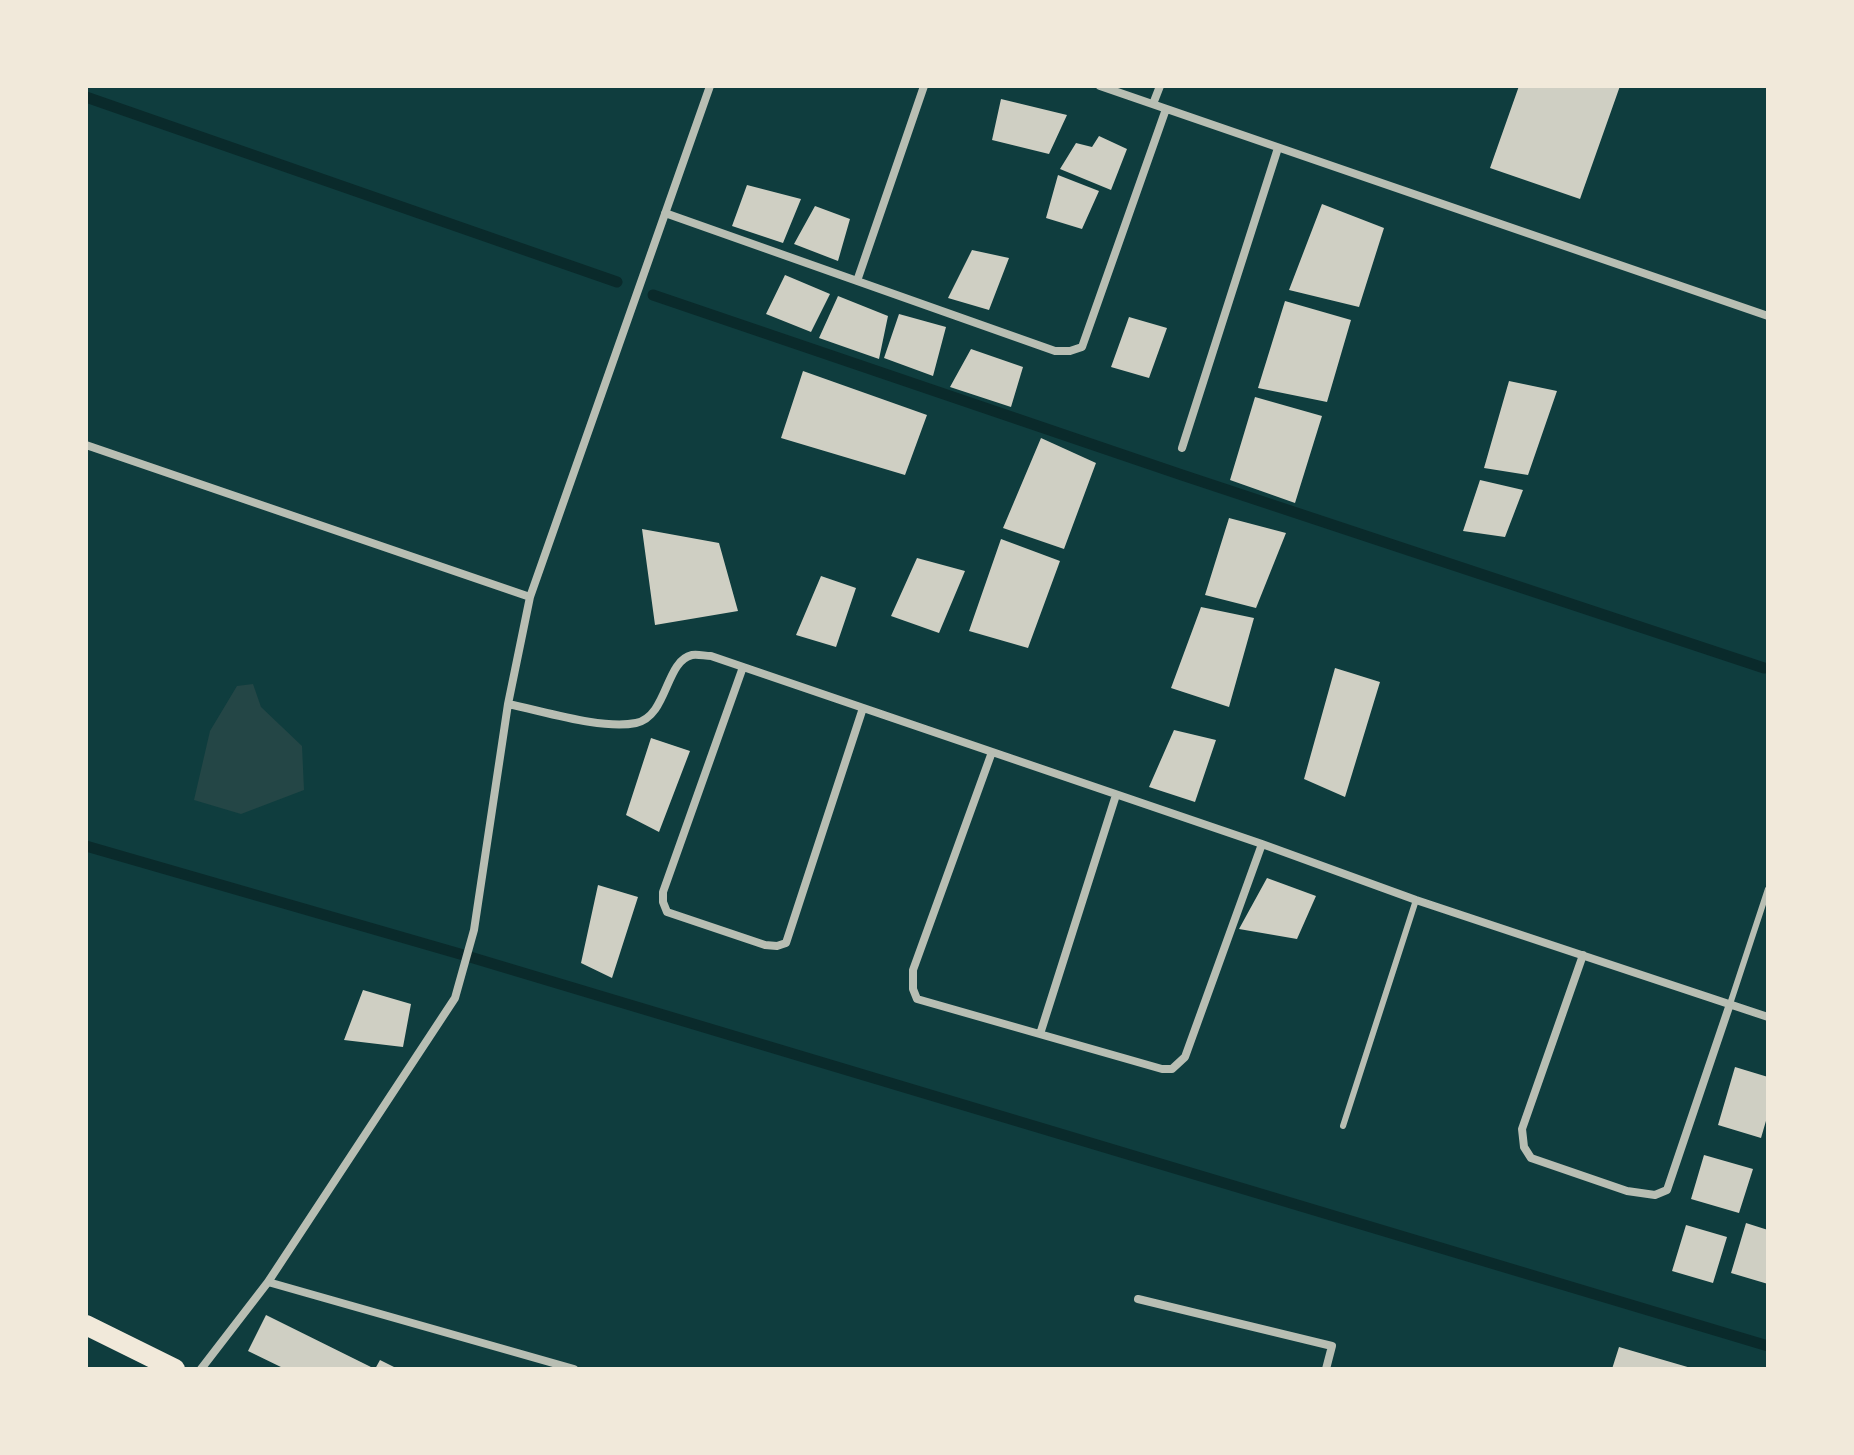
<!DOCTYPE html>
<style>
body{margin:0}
#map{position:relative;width:1854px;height:1455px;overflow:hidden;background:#0f3d3e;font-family:Arial,sans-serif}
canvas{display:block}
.frame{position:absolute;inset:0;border:88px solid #f1e9da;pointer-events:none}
</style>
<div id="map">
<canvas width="1854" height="1455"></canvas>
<div class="frame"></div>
</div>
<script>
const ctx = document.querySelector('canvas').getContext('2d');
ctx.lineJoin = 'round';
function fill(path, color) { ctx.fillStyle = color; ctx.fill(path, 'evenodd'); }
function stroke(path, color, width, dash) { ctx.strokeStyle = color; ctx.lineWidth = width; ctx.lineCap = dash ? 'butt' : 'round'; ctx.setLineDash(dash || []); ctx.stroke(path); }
fill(new Path2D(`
 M253 684 261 707 302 746 304 790 241 814 194 800 210 731 237 686Z`), '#244646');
stroke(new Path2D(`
 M86 97 617 282
 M653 295 1182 475 1764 668
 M86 846 460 954 1768 1346`), '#0a2a2b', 11);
fill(new Path2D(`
 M1519 86H1620L1580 199 1490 168Z
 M1001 99 1067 115 1049 154 992 140Z
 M1099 136 1127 149 1111 190 1060 169 1076 143 1092 147Z
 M1058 175 1099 191 1082 229 1046 218Z
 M747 185 801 199 783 243 732 226Z
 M1322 204 1384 228 1359 307 1289 290Z
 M815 206 850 219 838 261 794 244Z
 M972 250 1009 258 989 310 948 298Z
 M785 275 830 294 811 332 766 314Z
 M838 296 888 316 879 359 819 338Z
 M1285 301 1351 320 1327 402 1258 388Z
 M899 314 946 327 933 376 884 358Z
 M1129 317 1167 328 1149 378 1111 367Z
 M971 349 1023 367 1011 407 950 387Z
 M803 371 927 415 905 475 781 438Z
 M1509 381 1557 391 1528 475 1484 468Z
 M1255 397 1322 416 1295 503 1230 480Z
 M1041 438 1096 463 1064 549 1003 528Z
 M1480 480 1523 490 1505 537 1463 531Z
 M1229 518 1286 533 1256 608 1205 595Z
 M642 529 719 543 738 611 655 625Z
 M1001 539 1060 561 1028 648 969 631Z
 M917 558 965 571 939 633 891 616Z
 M821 576 856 588 836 647 796 635Z
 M1201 607 1254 618 1229 707 1171 688Z
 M1335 668 1380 682 1345 797 1304 779Z
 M1174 730 1216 740 1195 802 1149 787Z
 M651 738 690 751 659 832 626 815Z
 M1267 878 1316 896 1297 939 1239 929Z
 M598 885 638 897 612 978 581 963Z
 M363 990 411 1004 403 1047 344 1040Z
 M1735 1067 1768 1077V1114L1761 1138 1718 1125Z
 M1704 1155 1753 1169 1739 1213 1691 1199Z
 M1746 1223 1768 1230V1284L1731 1273Z
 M1686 1225 1727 1237 1713 1283 1672 1271Z
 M266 1315 375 1369 380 1360 398 1369H285L248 1351Z
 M1619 1347 1691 1368V1369H1612Z`), '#cfcfc3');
stroke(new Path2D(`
 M1730 1004 1768 889
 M1343 1126 1416 900`), '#b8beb3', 6);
stroke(new Path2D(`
 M1100 86 1768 316
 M1153 104 1160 86
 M665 213 1055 351H1070L1082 347 1166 109
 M857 281 924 86
 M86 445 530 597
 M1182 448 1278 148
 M743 667 663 892V902L667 912 765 945 777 946 786 943 863 708
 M508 704C543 711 602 730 636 723 668 716 665 661 692 655 698 654 705 656 711 656L1262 844 1416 900 1768 1017
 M992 752 913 970V989L917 999 1162 1069H1172L1185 1057 1262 844
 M1583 955 1522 1129 1524 1147 1531 1158 1627 1191 1655 1195 1667 1190 1730 1004
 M1040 1034 1116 795
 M268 1282 574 1369
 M1138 1299 1332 1346 1326 1369
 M201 1369 268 1282 455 998 474 930 508 704 530 597 710 86`), '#b8beb3', 8);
stroke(new Path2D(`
 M86 1325 175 1369`), '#f1e9da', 20);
</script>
